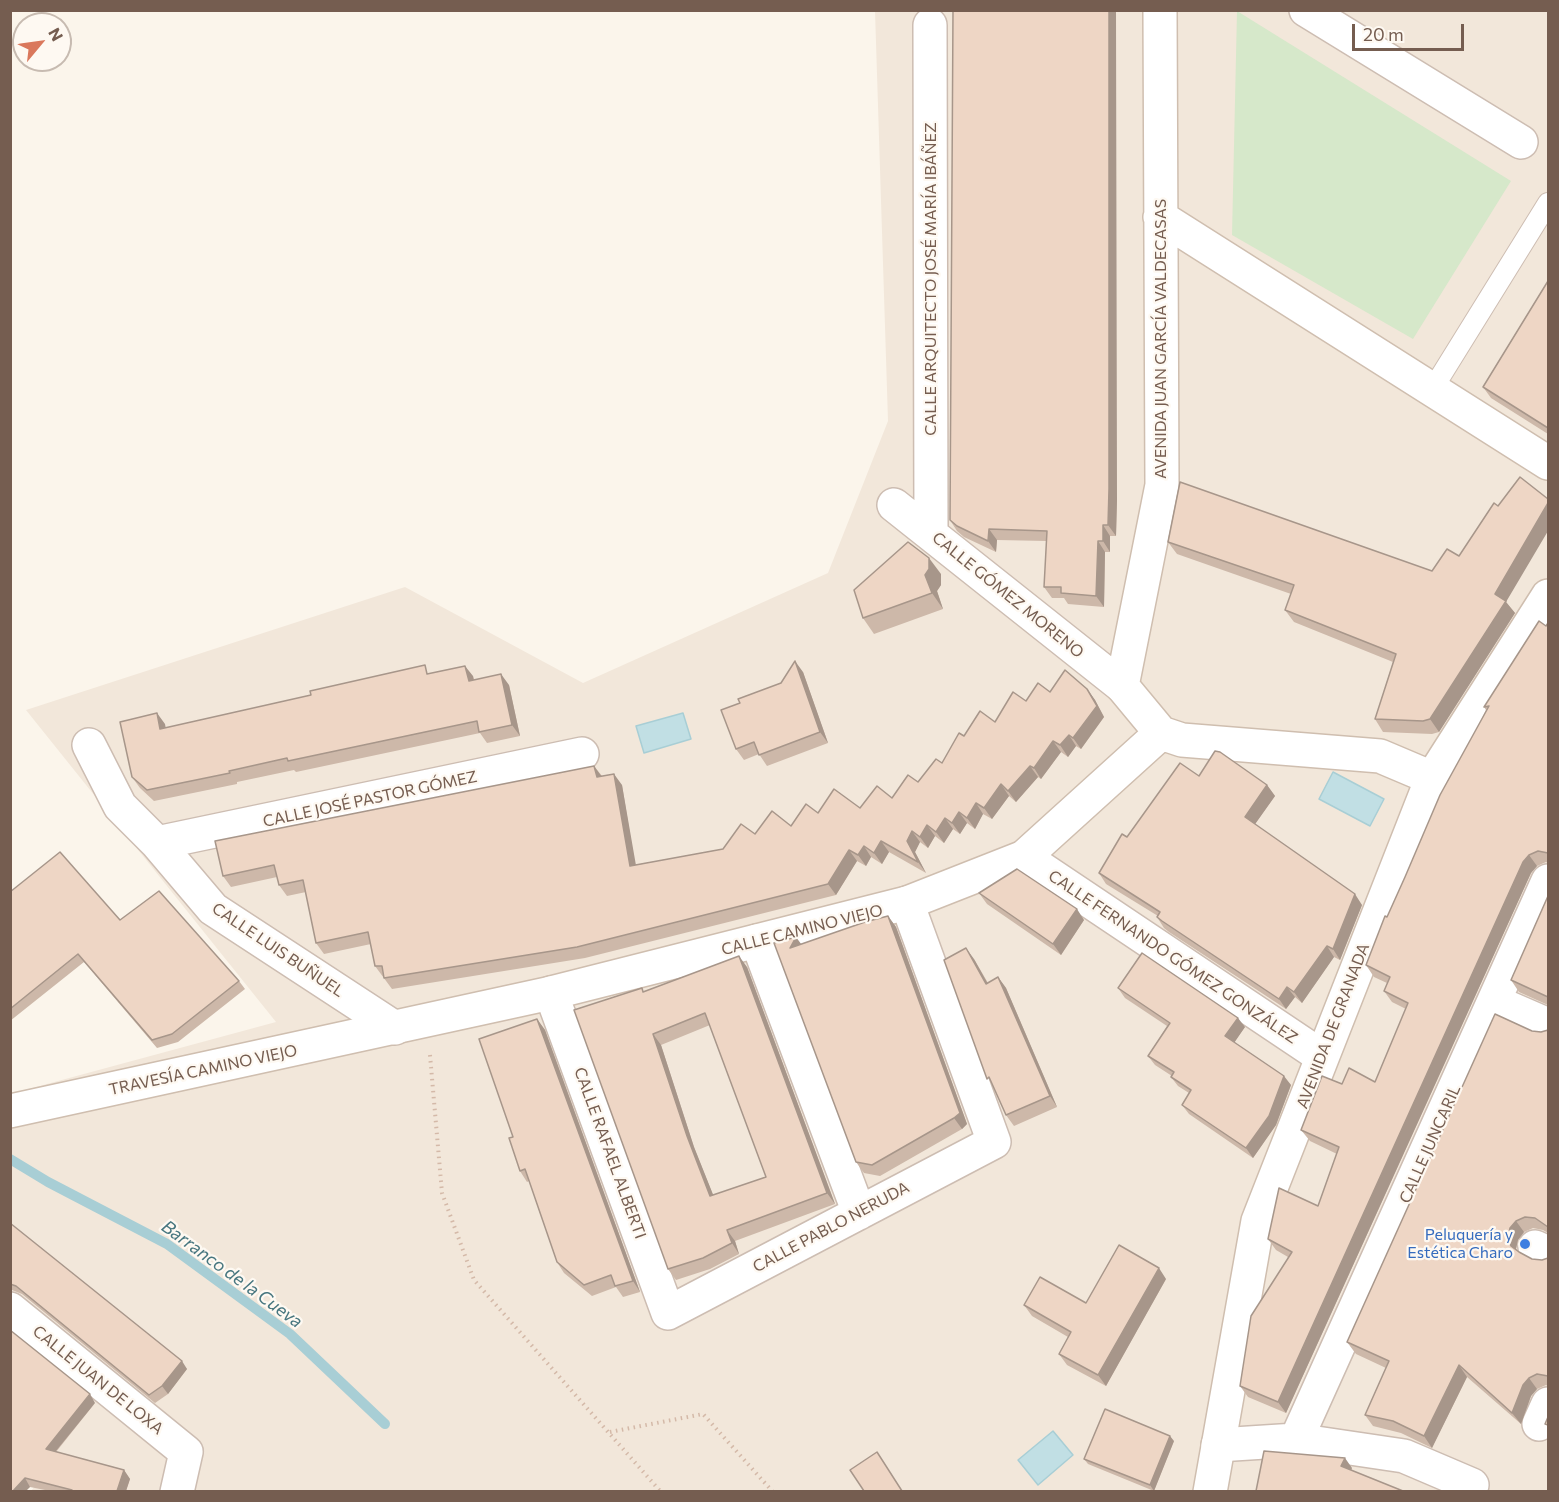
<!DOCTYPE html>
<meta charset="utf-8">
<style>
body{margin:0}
#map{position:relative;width:1559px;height:1502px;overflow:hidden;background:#fbf5eb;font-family:Commissioner,sans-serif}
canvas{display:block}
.frame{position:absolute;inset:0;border:12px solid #755d50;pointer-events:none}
.north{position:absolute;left:12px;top:12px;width:60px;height:60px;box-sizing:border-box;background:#fef9f2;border:2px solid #c7bbb1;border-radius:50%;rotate:61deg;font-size:16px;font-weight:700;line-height:24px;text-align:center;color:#755d50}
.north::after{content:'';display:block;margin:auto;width:21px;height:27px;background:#da785c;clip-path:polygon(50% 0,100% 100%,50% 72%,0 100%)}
.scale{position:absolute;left:1352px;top:24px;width:112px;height:27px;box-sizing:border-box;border:3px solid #755d50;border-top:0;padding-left:8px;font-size:18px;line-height:21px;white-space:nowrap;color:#755d50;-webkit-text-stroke:4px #fef9f2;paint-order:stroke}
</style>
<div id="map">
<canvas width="1559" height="1502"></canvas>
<div class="frame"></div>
<div class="north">N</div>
<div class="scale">20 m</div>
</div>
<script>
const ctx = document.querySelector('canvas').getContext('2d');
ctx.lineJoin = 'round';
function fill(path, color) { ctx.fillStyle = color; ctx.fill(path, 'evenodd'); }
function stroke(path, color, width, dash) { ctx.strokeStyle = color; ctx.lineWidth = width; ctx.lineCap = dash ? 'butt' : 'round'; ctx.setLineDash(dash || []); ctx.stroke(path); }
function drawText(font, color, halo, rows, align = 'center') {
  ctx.font = font + ' Commissioner,sans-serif'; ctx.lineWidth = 4.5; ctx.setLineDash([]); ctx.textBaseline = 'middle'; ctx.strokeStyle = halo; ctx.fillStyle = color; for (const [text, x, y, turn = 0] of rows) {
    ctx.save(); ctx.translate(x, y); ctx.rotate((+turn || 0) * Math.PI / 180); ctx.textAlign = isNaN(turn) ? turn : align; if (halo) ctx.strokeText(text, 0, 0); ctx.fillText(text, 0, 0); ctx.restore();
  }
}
fill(new Path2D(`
 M875 11H1548V1491H31L54 1463 11 1429 10 1094 276 1022 26 710 405 587 583 683 828 573 888 421Z`), '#f2e7da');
fill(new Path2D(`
 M1237 11 1511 181 1413 339 1232 235Z`), '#d6e8ca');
const water = new Path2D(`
 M683 713 691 739 644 753 636 726Z
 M1333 772 1384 799 1370 826 1319 799Z
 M1053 1431 1073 1455 1038 1485 1018 1460Z`);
fill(water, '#c1dfe4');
stroke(water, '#a8ced5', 1.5);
stroke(new Path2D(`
 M10 1159 48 1182 167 1244 290 1334 385 1424`), '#a8ced5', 10);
const lane = new Path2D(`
 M1432 390 1548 203`);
const street = new Path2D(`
 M1306 10 1521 142
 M930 25 931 534
 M894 505 1122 686
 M89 745 120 806 157 843 213 909 395 1028
 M157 843 582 754
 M1024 857 1321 1056
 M757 941 859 1213
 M551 993 668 1313 994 1142 907 903
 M1495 1002 1548 1025
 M1535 1247 1548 1253
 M10 1309 186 1452 177 1492
 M1539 1424 1548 1404
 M1296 1440 1548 881
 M1218 1445 1296 1440 1404 1456 1472 1485`);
const secondary = new Path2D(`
 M1160 10 1162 485 1122 686 1161 733 1182 740 1380 756 1432 778
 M1160 217 1548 463
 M10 1111 551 993 907 903 1024 857 1161 733
 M1210 1492 1258 1221 1432 778 1548 596`);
stroke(lane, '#cdbdb2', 22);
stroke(street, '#cdbdb2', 36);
stroke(secondary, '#cfbeaf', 36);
stroke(new Path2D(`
 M430 1055 442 1193 474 1280 661 1492
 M610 1432 703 1414 773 1492`), '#d4b9a8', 4, [1.5, 4.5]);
stroke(lane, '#fff', 20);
stroke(street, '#fff', 33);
stroke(secondary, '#fff', 33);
fill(new Path2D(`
 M1548 281V434L1491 398 1483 387Z
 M1117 500 1116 536H1110V552H1105L1104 607 1068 604 1064 598H1052L1044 587 1047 541 997 540 996 552 964 537 957 531 950 520Z
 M1168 542 1506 602 1515 613 1439 732 1432 734 1383 732 1375 719 1393 662 1294 622 1285 610 1291 594 1177 554Z
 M941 574V585L937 591 943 609 874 634 863 618Z
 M1548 623V863L1546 862 1537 866 1531 873 1286 1413 1248 1397 1240 1386 1288 1257 1276 1250 1268 1239 1318 1206 1337 1154 1310 1141 1301 1130 1342 1084 1375 1082 1406 1009 1392 1002 1384 991 1387 983 1374 977 1366 965 1405 877 1486 710 1484 707Z
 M803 672 828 743 767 766 759 754 744 760 736 749 740 703Z
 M431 673 473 676 474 680 509 685 520 736 487 743 480 733 296 772 294 770 237 782V784L154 801 140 788 132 777 165 724V728Z
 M1087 689 1095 700 1104 717 1081 749 1076 746 1068 757 1061 752 1041 779 1038 777 1016 802 1009 796 992 819 983 814 975 829 967 823 960 834 953 829 944 843 935 836 928 848 920 842 915 852 926 873 889 852 882 864 871 857 866 866 857 861 836 895 585 958 392 989 375 966 371 944 324 954 316 943 306 892 287 896 279 885 277 877 231 887 223 876 594 766 602 776 622 785 635 865 723 849 755 834 791 826 818 813 860 808 892 798 918 782 942 763 964 736 995 722 1026 701 1050 692Z
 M1199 776 1267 785 1275 796 1255 824 1362 905 1340 960 1334 957 1302 1003 1295 997 1286 1009 1169 932 1164 928 1157 917 1158 916 1106 884 1099 873 1127 837Z
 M10 892 120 920 239 981 245 989 178 1042 157 1048 84 962 10 1021Z
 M979 893 1084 920 1061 955 987 904Z
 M1548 896V1005L1519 992 1511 980Z
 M888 916 896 927 967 1124 962 1129 880 1176 864 1173 856 1162 801 944Z
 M974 959 988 983 998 977 1006 988 1057 1107 1014 1126 1006 1115Z
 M747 967 835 1204 735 1241 739 1254 710 1269 676 1280 668 1269 644 992ZM710 1025 766 1177 713 1195 694 1147 661 1045Z
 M1118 988 1245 1027 1234 1042 1291 1085 1276 1125 1253 1158 1189 1114 1182 1105 1189 1093 1178 1086 1171 1077 1172 1076 1155 1065 1148 1056 1167 1026 1125 998Z
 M537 1019 545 1030 640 1292 623 1297 616 1287 592 1296 564 1273 557 1262 529 1181 527 1182 520 1171 513 1137Z
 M1548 1030V1233L1543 1230 1533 1228 1524 1232 1518 1240 1516 1249 1519 1252 1532 1259 1542 1260 1548 1258V1386L1546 1385 1537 1389 1531 1396 1521 1424 1467 1377 1432 1448 1401 1433 1373 1426 1365 1415 1386 1368 1356 1354 1347 1342 1532 1031 1541 1032Z
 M10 1223 187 1369 168 1394 155 1403 22 1294 12 1290 10 1291Z
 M1166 1279 1106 1386 1067 1365 1059 1354 1068 1337 1032 1316 1024 1305 1086 1303Z
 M95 1403 56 1452 124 1470 130 1479 126 1491H50L30 1487 10 1491Z
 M1174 1441 1154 1491 1088 1464 1084 1459Z`), '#cdb8a9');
fill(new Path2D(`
 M1108 10H1116L1117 500 1116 536 1108 525Z
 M1548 503V531L1506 602 1515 613 1439 732 1430 719 1495 594Z
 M1103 525 1110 536V552L1103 541Z
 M989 529 997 540 996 552 988 541Z
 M1098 541 1105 552 1104 607 1096 596Z
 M929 558 941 574V585L937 591 943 609 932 593 925 575Z
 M795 661 803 672 828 743 820 732Z
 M465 666 473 676 476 692 469 681Z
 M501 674 509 685 520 736 512 725Z
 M1087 689 1095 700 1104 717 1081 749 1073 738Z
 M157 713 165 724 168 740 160 729Z
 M1069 735 1076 746 1068 757 1060 745Z
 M1053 741 1061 752 1041 779 1034 768Z
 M594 766 602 777H597Z
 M1030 766 1038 777 1016 802 1008 791Z
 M614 774 622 785 638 877 630 866Z
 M1001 784 1009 796 992 819 984 808Z
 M1267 785 1275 796 1253 827 1245 817Z
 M976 803 983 814 975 829 967 818Z
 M959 812 967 823 960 834 952 823Z
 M945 818 953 829 944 843 936 832Z
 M927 825 935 836 928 848 920 837Z
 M912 831 920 842 915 852 926 873 918 862 907 841Z
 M881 841 889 852 882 864 874 853Z
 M864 846 871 857 866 866 858 855Z
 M849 850 857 861 836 895 828 884Z
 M1529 855 1537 866 1531 873 1286 1413 1278 1402 1523 862Z
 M1355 894 1362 905 1340 960 1333 949Z
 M1077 909 1084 920 1061 955 1053 944Z
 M888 916 896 927 967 1124 962 1129 954 1118Z
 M796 937 804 948H790Z
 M1327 946 1334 957 1302 1003 1294 992Z
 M966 948 974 959 994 995 986 984Z
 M739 956 747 967 835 1204 827 1193Z
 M998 977 1006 988 1057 1107 1050 1096Z
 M1287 987 1295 997 1286 1009 1279 999Z
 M1238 1018 1245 1027 1232 1046 1225 1036Z
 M537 1019 545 1030 640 1292 633 1281Z
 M653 1034 661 1045 694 1147 718 1207 710 1196 687 1136Z
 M1284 1076 1291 1085 1276 1125 1253 1158 1246 1148Z
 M1516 1221 1524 1232 1518 1240 1516 1249 1519 1257 1511 1246 1508 1238 1510 1228Z
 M727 1230 735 1241 739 1254 732 1243Z
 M1159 1268 1166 1279 1106 1386 1098 1375Z
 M182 1361 187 1369 168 1394 162 1386Z
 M1459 1365 1467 1377 1432 1448 1424 1436Z
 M1529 1378 1537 1389 1531 1396 1521 1424 1512 1413 1523 1385Z
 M90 1394 95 1403 51 1457 46 1449Z
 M1170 1436 1174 1441 1154 1491 1150 1485Z
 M1345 1458 1352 1468 1349 1477 1341 1466Z
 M124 1470 130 1479 126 1491H117Z
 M25 1478 30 1487 26 1491H13Z`), '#a7968a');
const building = new Path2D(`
 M953 10H1109V489L1108 525H1103V541H1098L1096 596 1061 593V587H1044L1047 531 989 529 988 541 957 526 950 520Z
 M1548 281V428L1483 387Z
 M1520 477 1548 499V503L1495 594 1506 601 1430 719 1423 721 1375 719 1396 654 1285 610 1294 585 1168 542 1180 482 1432 571 1447 549 1459 556 1494 503 1498 506Z
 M908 542 929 558V569L925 575 932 593 863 618 854 590Z
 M1539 621 1546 626 1548 623V853L1538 851 1529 855 1523 862 1278 1402 1240 1386 1251 1316 1292 1252 1268 1239 1279 1188 1318 1206 1339 1147 1301 1130 1322 1076 1342 1084 1349 1068 1375 1082 1408 1003 1384 991 1390 977 1366 965 1385 916 1387 917 1405 877 1440 795 1489 706 1484 707Z
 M795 661 820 732 759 755 754 742 736 749 721 710 740 703 738 699 781 683Z
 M425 665 427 674 465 666 469 681 501 674 512 725 479 732 477 721 288 761 287 758 229 771 230 773 147 790 132 777 120 722 157 713 160 729 311 695 310 691Z
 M1065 670 1087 689 1097 706 1073 738 1069 735 1060 745 1053 741 1034 768 1030 766 1008 791 1001 784 984 808 976 803 967 818 959 812 952 823 945 818 936 832 927 825 920 837 912 831 907 841 918 862 881 841 874 853 864 846 858 855 849 850 828 884 577 947 384 978 382 966H375L368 932 316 943 303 880 279 885 274 865 223 876 215 841 594 766 597 777 614 774 630 866 723 849 741 824 755 834 772 811 791 826 806 804 818 813 834 789 860 808 877 786 892 798 908 775 918 782 936 759 942 763 959 733 964 736 980 711 995 722 1013 692 1026 701 1038 683 1050 692Z
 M1215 751 1220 752 1267 785 1245 817 1355 894 1333 949 1327 946 1294 992 1287 987 1279 999 1162 921 1157 917 1160 912 1099 873 1122 834 1127 837 1180 763 1199 776Z
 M60 852 120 920 159 891 239 981 172 1034 152 1040 78 954 10 1009V892Z
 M1017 869 1077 909 1053 944 979 893Z
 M1548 896V997L1511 980Z
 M888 916 960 1113 954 1118 872 1165 856 1162 774 943 796 937 790 948 865 922Z
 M966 948 986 984 998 977 1050 1096 1006 1115 989 1077 987 1079 944 960Z
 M1142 953 1238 1018 1225 1036 1284 1076 1269 1116 1246 1148 1182 1105 1191 1090 1171 1077 1174 1072 1148 1056 1170 1023 1118 988Z
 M739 956 827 1193 727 1230 732 1243 703 1258 668 1269 574 1010 642 988 643 992ZM705 1013 766 1177 710 1196 687 1136 653 1034Z
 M1495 1014 1532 1031 1541 1032 1548 1030V1227L1535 1218 1525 1217 1516 1221 1510 1228 1508 1238 1511 1246 1519 1252 1532 1259 1542 1260 1548 1258V1376L1537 1374 1529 1378 1523 1385 1512 1413 1459 1365 1424 1436 1393 1421 1365 1415 1389 1361 1347 1342Z
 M537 1019 633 1281 615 1286 611 1275 584 1285 557 1262 525 1169 520 1171 509 1138 513 1137 479 1039Z
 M10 1223 182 1361 162 1386 149 1395 16 1286 10 1284Z
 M1119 1245 1159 1268 1098 1375 1059 1354 1071 1332 1024 1305 1040 1277 1086 1303Z
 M10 1330 90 1394 46 1449 124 1470 117 1491H71L72 1490 25 1478 13 1491H10Z
 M1105 1409 1170 1436 1150 1485 1084 1459Z
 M1548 1417V1425L1545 1424Z
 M1264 1451 1345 1458 1341 1466 1403 1491H1256Z
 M877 1452 902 1491H864L850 1470Z`);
fill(building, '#eed6c5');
stroke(building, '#a7968a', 1.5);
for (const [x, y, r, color] of [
 [1525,1244,6,"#3f7fe0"]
]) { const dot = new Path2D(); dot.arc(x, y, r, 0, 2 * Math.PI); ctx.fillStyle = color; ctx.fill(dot); stroke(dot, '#fef9f2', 2); }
drawText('16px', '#755d50', '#fef9f2', [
 ["CALLE ARQUITECTO JOSÉ MARÍA IBÁÑEZ",931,279,-90],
 ["AVENIDA JUAN GARCÍA VALDECASAS",1161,339,-90],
 ["CALLE GÓMEZ MORENO",1008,595,39],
 ["CALLE JOSÉ PASTOR GÓMEZ",370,799,-12],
 ["CALLE CAMINO VIEJO",802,930,-14],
 ["CALLE LUIS BUÑUEL",278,950,34],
 ["CALLE FERNANDO GÓMEZ GONZÁLEZ",1173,957,34],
 ["AVENIDA DE GRANADA",1333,1026,-69],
 ["TRAVESÍA CAMINO VIEJO",203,1070,-12],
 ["CALLE JUNCARIL",1430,1144,-66],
 ["CALLE RAFAEL ALBERTI",610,1153,70],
 ["CALLE PABLO NERUDA",831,1227,-28],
 ["CALLE JUAN DE LOXA",98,1380,39]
]);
drawText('16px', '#366cbe', '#fef9f2', [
 ["Peluquería y",1513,1235],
 ["Estética Charo",1513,1253]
], 'right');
drawText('italic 18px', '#47767f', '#fef9f2', [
 ["Barranco de la Cueva",232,1274,36]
]);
</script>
